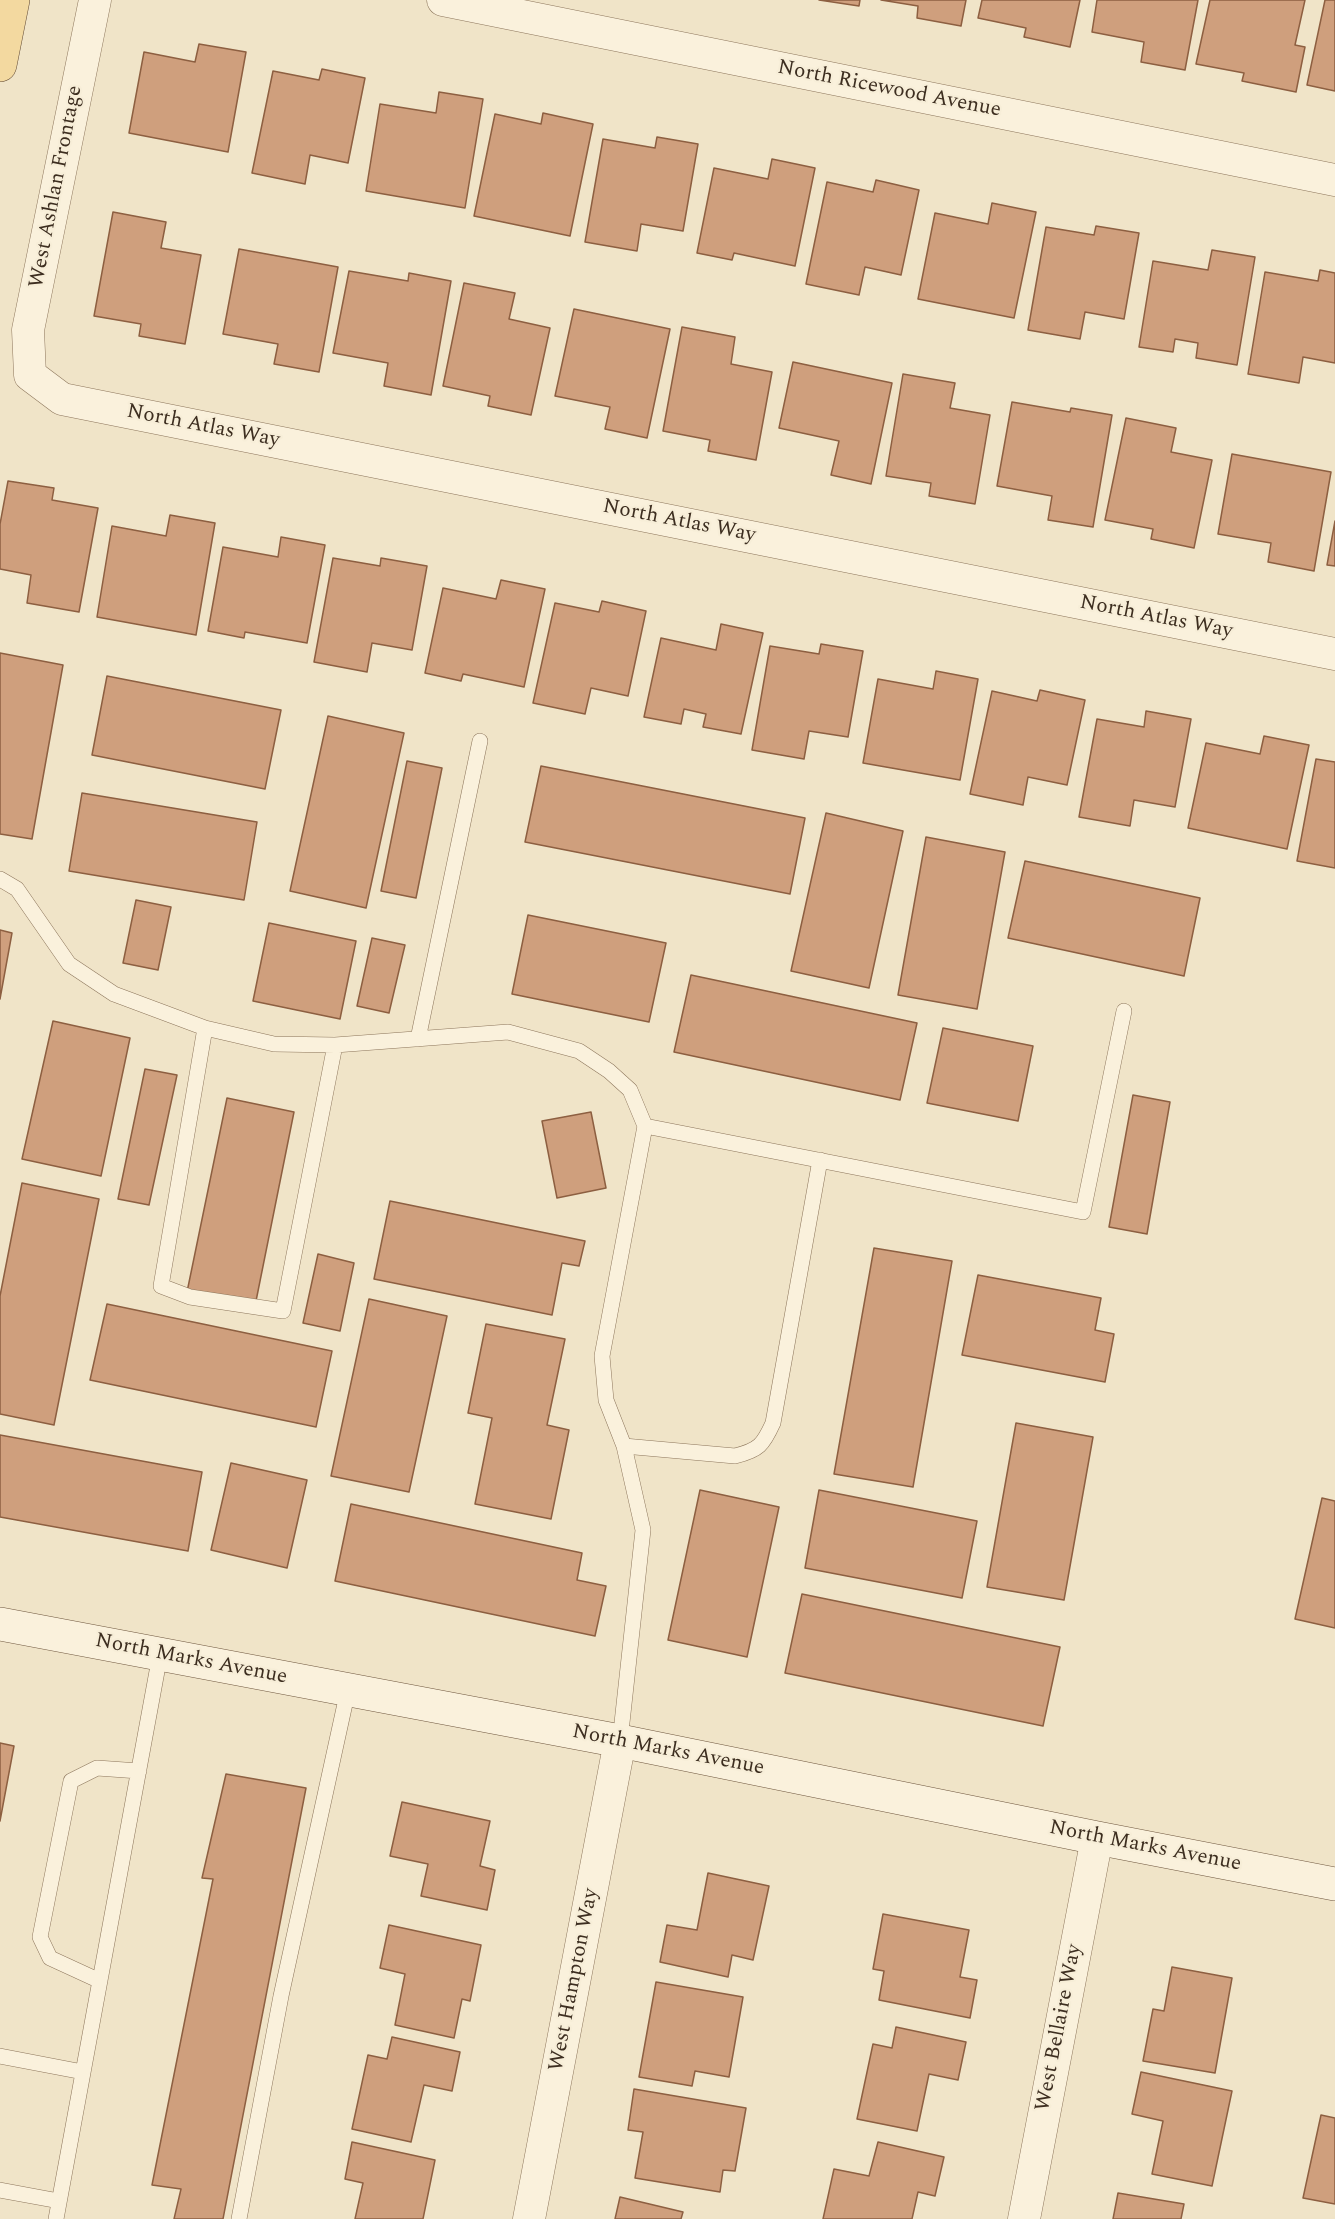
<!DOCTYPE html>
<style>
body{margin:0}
canvas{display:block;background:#f0e4c8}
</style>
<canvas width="1335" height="2219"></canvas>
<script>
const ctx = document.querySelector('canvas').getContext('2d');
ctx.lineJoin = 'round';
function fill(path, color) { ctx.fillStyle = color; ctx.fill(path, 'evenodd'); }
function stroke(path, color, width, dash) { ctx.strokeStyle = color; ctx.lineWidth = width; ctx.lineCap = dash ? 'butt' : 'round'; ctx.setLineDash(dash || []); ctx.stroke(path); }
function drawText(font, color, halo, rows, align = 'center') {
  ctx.font = font + ' Spectral,serif'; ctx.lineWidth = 4.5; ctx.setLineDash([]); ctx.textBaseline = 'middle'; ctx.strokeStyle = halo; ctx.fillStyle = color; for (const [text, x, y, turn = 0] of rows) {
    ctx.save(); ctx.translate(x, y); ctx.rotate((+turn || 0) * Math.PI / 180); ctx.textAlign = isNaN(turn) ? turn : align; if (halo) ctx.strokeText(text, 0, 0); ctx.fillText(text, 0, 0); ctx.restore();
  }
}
const building = new Path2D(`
 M819 0H860L859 6Z
 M881 0H966L961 26 917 18 918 6Z
 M982 0H1080L1070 47 1024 37 1026 28 978 18Z
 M1097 0H1198L1185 70 1141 62 1144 42 1092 32Z
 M1210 0H1305L1295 45 1305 47 1296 92 1242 81 1244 73 1196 64Z
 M1325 0H1335V91L1307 85Z
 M199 44 246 52 228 152 129 133 144 52 195 62Z
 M322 69 365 78 348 163 310 155 305 184 252 173 273 71 319 80Z
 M439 92 483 99 465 208 366 191 380 104 436 113Z
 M543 113 593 124 570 236 474 216 495 114 541 124Z
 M657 137 698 144 683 231 641 224 637 251 585 242 603 139 655 148Z
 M772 159 815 168 795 266 734 253 732 260 697 253 714 168 768 179Z
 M876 180 919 190 901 275 865 267 859 295 806 284 827 182 873 192Z
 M992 203 1036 212 1014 318 918 299 935 213 988 224Z
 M113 212 166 222 161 248 201 255 185 344 139 336 141 324 94 316Z
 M1096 226 1139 233 1124 319 1085 312 1080 339 1028 330 1046 227 1094 235Z
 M239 249 338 267 319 372 274 364 278 344 223 334Z
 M1212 250 1255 257 1237 365 1196 358 1198 343 1175 339 1173 352 1139 347 1153 261 1208 270Z
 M1320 270 1335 273V363L1303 357 1299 383 1248 374 1265 272 1318 281Z
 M349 271 408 281 409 273 451 281 431 395 384 386 388 363 333 353Z
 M464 283 515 293 509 319 550 328 531 415 488 406 490 396 443 386Z
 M574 309 670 329 647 438 605 429 610 407 555 396Z
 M682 327 735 337 731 364 772 372 756 460 708 451 710 440 663 431Z
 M793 362 892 383 871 484 831 475 839 441 779 428Z
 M903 374 955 383 950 408 990 415 975 504 929 496 931 483 886 476Z
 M1012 402 1070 412 1071 408 1112 415 1093 527 1048 520 1052 496 997 486Z
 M1126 418 1176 428 1171 452 1212 460 1194 548 1151 539 1153 529 1105 520Z
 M1232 454 1331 472 1314 571 1268 562 1271 543 1218 534Z
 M8 481 54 488 52 500 98 508 79 612 27 603 31 575 0 569V524Z
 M170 515 215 523 196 635 97 617 112 526 166 536Z
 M1335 521V566L1327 565Z
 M281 537 325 545 307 643 245 632 244 638 208 631 223 547 278 557Z
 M333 558 380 566 381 558 427 566 412 650 372 643 367 672 314 662Z
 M501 580 545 589 524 687 463 674 461 681 425 673 443 588 496 599Z
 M602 601 646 611 628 696 591 688 585 714 533 703 555 603 599 612Z
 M721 624 763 633 741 734 703 727 706 714 684 709 681 724 644 717 661 638 716 650Z
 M821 644 863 651 848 737 809 731 804 759 752 750 770 646 819 654Z
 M0 653 63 665 32 839 0 834Z
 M936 671 978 679 960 780 863 763 878 679 933 689Z
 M107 676 281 710 265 789 92 755Z
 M1040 690 1085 700 1067 785 1028 777 1023 805 970 794 992 691 1037 701Z
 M1146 711 1191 719 1175 807 1134 800 1130 826 1079 817 1097 719 1144 727Z
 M328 716 404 733 366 908 290 891Z
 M1264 736 1309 745 1287 849 1188 828 1206 743 1260 754Z
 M1316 759 1335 762V868L1297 861Z
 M407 761 442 768 416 898 381 891Z
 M541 766 805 818 790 894 525 842Z
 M82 793 257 822 244 900 69 871Z
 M826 813 903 831 869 988 791 971Z
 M926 837 1005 852 977 1009 898 995Z
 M1025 861 1200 898 1184 976 1008 938Z
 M136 900 171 907 158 970 123 963Z
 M528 915 666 943 649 1022 512 994Z
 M269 923 356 941 340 1019 253 1001Z
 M0 930 12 933 0 999Z
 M372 938 405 945 389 1013 357 1006Z
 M691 975 917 1023 900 1100 674 1052Z
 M53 1021 130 1038 101 1176 22 1159Z
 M943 1028 1033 1046 1018 1121 927 1103Z
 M145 1069 177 1075 149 1205 118 1199Z
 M1133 1095 1170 1102 1147 1234 1109 1227Z
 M227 1098 294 1112 255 1306 187 1292Z
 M591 1112 606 1188 557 1198 542 1121Z
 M22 1183 99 1199 54 1425 0 1414V1296Z
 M390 1201 585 1241 579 1266 562 1263 552 1315 374 1279Z
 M874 1248 952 1261 913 1487 834 1474Z
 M318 1254 354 1263 340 1331 303 1323Z
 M978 1275 1101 1298 1095 1330 1114 1334 1105 1382 962 1355Z
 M369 1299 447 1316 409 1492 331 1476Z
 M107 1304 332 1351 316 1427 90 1380Z
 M486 1324 565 1339 547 1425 569 1430 551 1519 475 1504 492 1418 468 1413Z
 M1016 1423 1093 1437 1064 1600 987 1587Z
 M0 1435 202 1472 188 1551 0 1517Z
 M231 1463 307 1480 287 1568 211 1550Z
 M700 1490 779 1507 747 1657 668 1640Z
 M819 1490 977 1521 962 1598 805 1568Z
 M1322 1498 1335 1501V1628L1295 1619Z
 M351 1504 582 1553 577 1580 606 1586 595 1636 335 1581Z
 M802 1594 1060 1647 1043 1726 785 1673Z
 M0 1743 14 1746 0 1821Z
 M226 1774 306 1788 223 2219H174L181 2189 152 2185 213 1879 202 1878Z
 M402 1802 490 1821 480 1866 495 1870 487 1910 421 1896 428 1864 390 1856Z
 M708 1873 769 1886 753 1960 732 1955 728 1977 660 1962 667 1925 697 1930Z
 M883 1914 969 1930 960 1977 977 1980 970 2018 879 2000 884 1971 873 1969Z
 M389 1925 481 1945 470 2001 462 1999 454 2038 395 2025 405 1974 380 1968Z
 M1172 1967 1232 1978 1215 2073 1143 2061 1153 2009 1164 2011Z
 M656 1982 743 1997 729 2077 695 2071 692 2086 639 2077Z
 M896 2027 966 2042 958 2080 929 2074 917 2131 857 2119 873 2044 892 2048Z
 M392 2037 460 2052 452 2091 424 2085 411 2142 352 2129 368 2055 387 2059Z
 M1141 2072 1232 2091 1212 2186 1152 2174 1163 2121 1132 2114Z
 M634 2089 746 2108 735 2171 723 2170 720 2192 635 2178 643 2132 628 2130Z
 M1321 2115 1335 2118V2204L1303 2198Z
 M352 2142 435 2160 423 2219H355L363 2183 345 2179Z
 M878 2142 944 2157 935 2196 918 2192 912 2219H823L834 2169 869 2176Z
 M1118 2193 1184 2204 1181 2219H1113Z
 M620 2197 683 2212 681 2219H615Z`);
fill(building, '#cf9f7d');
stroke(building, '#8d5f41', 1.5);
const lane = new Path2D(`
 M0 879 17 889 69 964 114 994 205 1028 274 1044 335 1045 508 1032 579 1051 609 1071 630 1090 645 1126 602 1356 606 1400 624 1446 643 1530 620 1741
 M205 1028 161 1286 190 1297 283 1311 335 1045
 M418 1039 480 741
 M645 1126 1083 1212 1124 1011
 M624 1446 735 1456C759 1450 763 1445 773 1423L820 1160
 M100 1981 50 1958 40 1937 71 1781 97 1768 139 1771
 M0 2056 83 2072
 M0 2190 59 2201
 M56 2219 160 1655
 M239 2219 281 1996 348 1690`);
const street = new Path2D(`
 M95 0 28 330 30 375 62 399 1335 654
 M443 0 1335 180
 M529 2219 620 1741
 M1024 2219 1097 1838`);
const secondary = new Path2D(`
 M0 1624 620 1741 1097 1838 1335 1884`);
const primary = new Path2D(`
 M0 65 13 0`);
stroke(lane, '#8d765c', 16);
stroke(street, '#8d765c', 33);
stroke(secondary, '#6f573f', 34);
stroke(primary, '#5b4430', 34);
stroke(lane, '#faf1dc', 15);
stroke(street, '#faf1dc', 32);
stroke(secondary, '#faf1dc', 33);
stroke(primary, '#f3d9a0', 33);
drawText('21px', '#3d2e20', '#f7eed8', [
 ["North Ricewood Avenue",889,90,11],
 ["West Ashlan Frontage",57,187,-79],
 ["North Atlas Way",203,427,11],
 ["North Atlas Way",679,522,11],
 ["North Atlas Way",1156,618,11],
 ["North Marks Avenue",191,1660,11],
 ["North Marks Avenue",668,1751,11],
 ["North Marks Avenue",1145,1847,11],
 ["West Hampton Way",575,1980,-79],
 ["West Bellaire Way",1060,2028,-79]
]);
</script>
